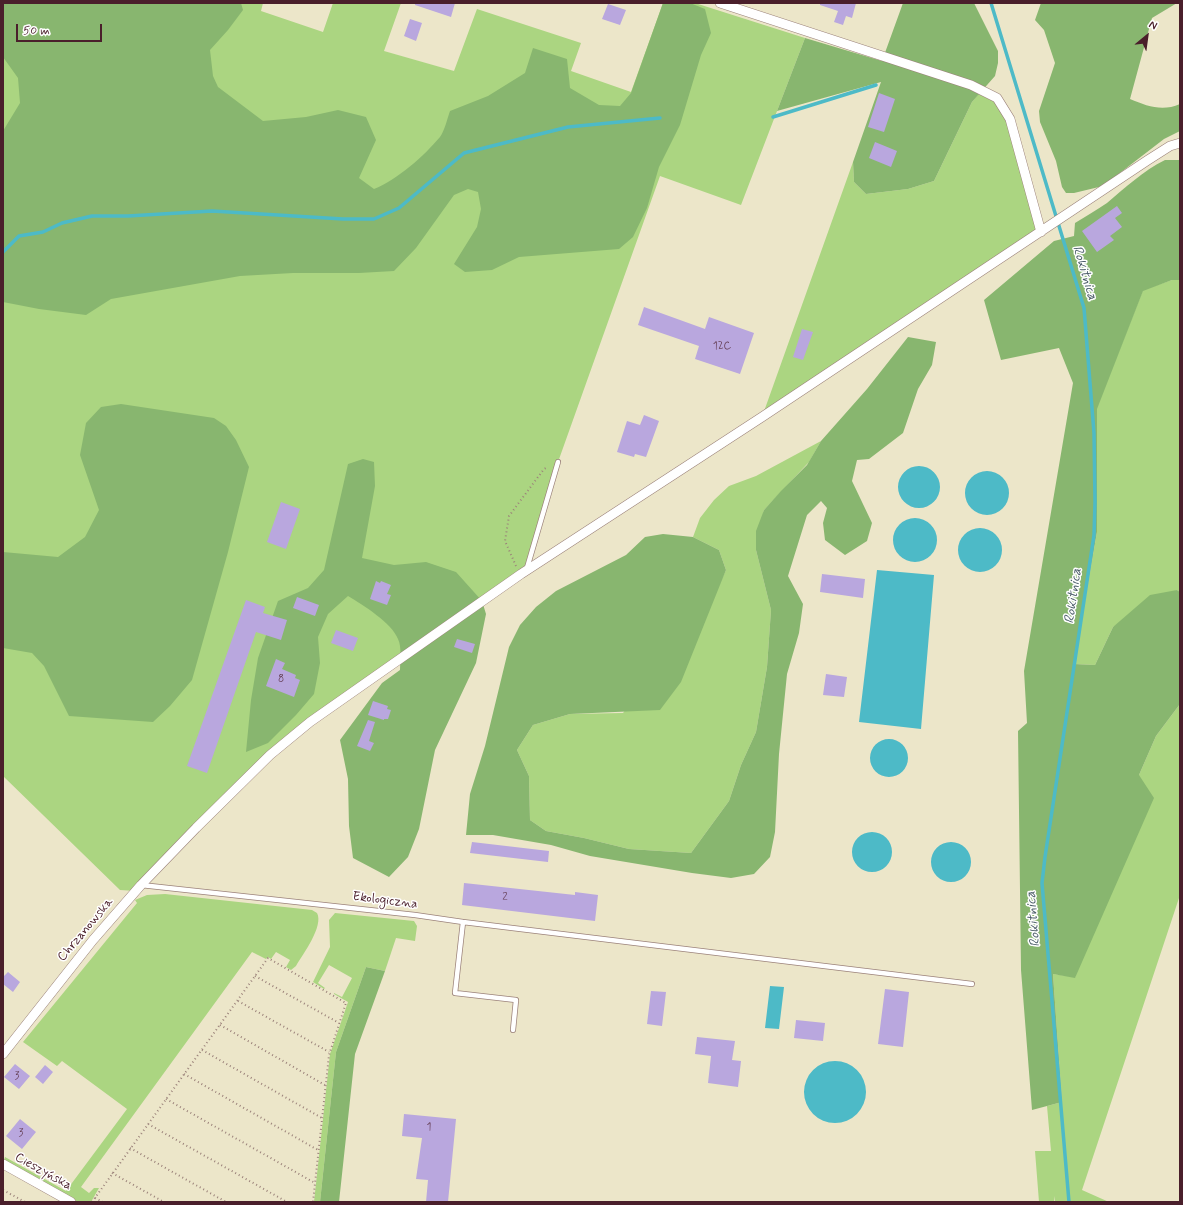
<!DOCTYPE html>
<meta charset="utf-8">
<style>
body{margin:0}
#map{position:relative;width:1183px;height:1205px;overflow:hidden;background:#ece6c9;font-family:Mynerve,sans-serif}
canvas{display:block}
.frame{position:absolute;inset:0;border:4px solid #4a1f2b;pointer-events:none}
.north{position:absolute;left:1127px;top:16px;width:40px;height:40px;-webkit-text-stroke:3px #fff;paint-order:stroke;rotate:29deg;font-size:11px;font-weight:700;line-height:16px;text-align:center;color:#4a1f2b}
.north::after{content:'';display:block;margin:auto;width:14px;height:18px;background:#4a1f2b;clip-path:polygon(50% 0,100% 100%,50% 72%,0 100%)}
.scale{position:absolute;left:16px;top:24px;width:86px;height:18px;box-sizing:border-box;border:2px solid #4a1f2b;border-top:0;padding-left:5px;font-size:12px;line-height:14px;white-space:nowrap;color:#4a1f2b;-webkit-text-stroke:3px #fff;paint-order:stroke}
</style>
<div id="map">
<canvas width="1183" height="1205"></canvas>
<div class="frame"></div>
<div class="north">N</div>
<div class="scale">50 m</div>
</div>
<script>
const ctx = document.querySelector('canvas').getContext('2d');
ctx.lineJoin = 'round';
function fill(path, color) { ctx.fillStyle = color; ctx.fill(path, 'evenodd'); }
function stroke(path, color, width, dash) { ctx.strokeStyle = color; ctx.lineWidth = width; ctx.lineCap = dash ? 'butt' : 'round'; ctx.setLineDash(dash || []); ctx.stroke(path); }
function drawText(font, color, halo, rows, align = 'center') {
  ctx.font = font + ' Mynerve,sans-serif'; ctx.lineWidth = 3; ctx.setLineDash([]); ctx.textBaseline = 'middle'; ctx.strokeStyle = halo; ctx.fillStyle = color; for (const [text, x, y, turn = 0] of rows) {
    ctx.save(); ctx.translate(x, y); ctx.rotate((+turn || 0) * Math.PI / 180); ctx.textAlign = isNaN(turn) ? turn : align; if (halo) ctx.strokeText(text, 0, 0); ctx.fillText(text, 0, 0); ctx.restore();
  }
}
fill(new Path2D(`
 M3 3H263L261 11 323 32 333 3H401L384 51 454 71 477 9 581 43 571 71 631 92 663 3H695L805 38 741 205 660 176 558 462 527 571 310 722 136 891 120 890 3 776Z
 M982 90 997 98 1010 119 1041 232 762 417 853 162 854 182 866 194 908 189 934 181 972 102Z
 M1172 280H1180V592L1177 590 1113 627 1095 665 1074 664 1097 532 1096 409 1143 290Z
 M821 441 809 462 764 510 756 550 771 610 767 667 756 732 741 765 729 801 691 853 629 849 584 838 546 831 530 820 529 776 517 750 533 725 570 714 623 713 716 591 726 570 719 550 693 537 700 518 714 500 729 486 756 476Z
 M1180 704V895L1082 1190 1109 1202H1055L1054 1196V1202H1039L1035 1151H1051L1047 1106 1062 1102 1053 974 1075 977 1139 775 1156 736Z
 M165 894 312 910 317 913C324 926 303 954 296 966L291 970 286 967 290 960 276 952 271 959 268 957 266 959 252 952 81 1187 89 1193 94 1188H99L91 1202H78L4 1160 5 1157 66 1191 127 1109 62 1061 57 1066 23 1042 137 903 135 900 147 895Z
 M335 913 414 921 417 926 415 941 396 938 385 971 366 967 336 1052 320 1202H314L330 1054 348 1002 334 994V993L342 997 352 978 329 965 318 983 325 988 324 989 313 982 330 947 329 920Z`), '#abd581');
fill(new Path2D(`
 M3 3H241L243 10 228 30 210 50 213 76 218 87 263 121 306 117 338 110 366 117 376 140 359 178 374 189C397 180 424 156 440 137 445 130 447 119 450 111L488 96 525 73 533 48 567 59 570 88 599 105 620 106 631 93 663 3H690L705 9 711 33 701 55 680 125 659 167 647 208 633 237 619 249 519 257 492 270 465 272 454 264 477 227 481 209 478 192 468 189 454 195 416 248 394 271 359 273H293L240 276 111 299 86 315 39 309 3 302V131L20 103 18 78 3 57Z
 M903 3H974L998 51V63L995 76 972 102 934 181 908 189 866 194 854 182 853 162 881 82 777 111 805 38 882 61Z
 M1041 3H1177L1152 18 1130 99C1147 106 1162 112 1180 104V131L1164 139 1103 186 1074 193H1066L1062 187 1056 161 1040 122 1039 111 1055 63 1044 30 1035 20Z
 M1165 160H1180V280H1172L1143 291 1097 409V532L1074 664 1095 665 1113 627 1150 595 1177 590 1180 592V704L1156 736 1139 775 1154 798 1075 978 1053 974 1062 1102 1032 1110 1021 970 1018 731 1027 723 1024 671 1073 383 1059 348 1001 360 984 300 1054 241 1074 236 1075 223C1086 216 1097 210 1107 203 1126 187 1143 171 1165 160Z
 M908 337 936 342 932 365 918 389 903 433 869 459 857 460 852 481 872 523 867 541 845 555 825 540 823 523 827 508 821 501 807 515 788 576 803 604 799 633 787 674 779 754 775 832 770 857 754 874 731 878 692 873 590 856 551 845 493 835H466L470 794 485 746 509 647 520 625 536 607 556 591 626 555 645 537 663 534 693 537 719 550 726 570 681 682 660 710 570 714 533 725 517 750 529 776 530 820 546 831 584 838 629 849 691 853 729 801 741 765 756 732 767 667 771 610 756 550V531L764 510 781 491 807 465 821 441 867 389Z
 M121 404 214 418 226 426 236 440 249 467 228 552 192 680 170 706 153 722 69 716 44 666 32 653 3 648V552L58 557 85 537 99 510 80 455 86 423 101 407Z
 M363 459 374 462 375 486 362 558 394 565 426 562 456 572 482 601 486 614 476 663 435 750 419 829 408 857 389 877 353 858 349 826 348 779 340 740 382 683 400 670C400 661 402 647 398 639 392 623 363 605 348 596L328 614 318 637 320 663 314 694 296 715 268 743 246 752 251 700 258 658 278 601 308 588 324 570 348 464Z
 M366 967 385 971 355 1054 339 1202H320L336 1052Z`), '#88b66f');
fill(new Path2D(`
 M898 487a21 21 0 1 1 42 0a21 21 0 1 1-42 0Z
 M965 493a22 22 0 1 1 44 0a22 22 0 1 1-44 0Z
 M893 540a22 22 0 1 1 44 0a22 22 0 1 1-44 0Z
 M958 550a22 22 0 1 1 44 0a22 22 0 1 1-44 0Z
 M877 570 934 575 921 729 859 722Z
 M870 758a19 19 0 1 1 38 0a19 19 0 1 1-38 0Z
 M852 852a20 20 0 1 1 40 0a20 20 0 1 1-40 0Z
 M931 862a20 20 0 1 1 40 0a20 20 0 1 1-40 0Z
 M770 986 784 987 779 1029 765 1028Z
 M804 1092a31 31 0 1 1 62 0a31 31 0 1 1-62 0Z`), '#4dbac7');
stroke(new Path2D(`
 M991 3 1084 308 1094 433 1095 502 1094 535 1045 857 1042 883 1069 1202
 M773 117 876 85
 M3 252 19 236 43 232 62 223 92 216H128L212 211 343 219H374L399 208 464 153 568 127 660 118`), '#4dbac7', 3.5);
fill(new Path2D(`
 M415 3H455L451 17 415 5Z
 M820 3H856L852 18 846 16 843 25 834 22 838 11 820 5Z
 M608 4 626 10 620 25 602 19Z
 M410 19 422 23 416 41 404 36Z
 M879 93 895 99 884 132 868 127Z
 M875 142 897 151 891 167 869 158Z
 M1117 206 1122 213 1115 218 1122 227 1110 236 1114 240 1097 252 1082 231Z
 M644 307 705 329 709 317 754 333 740 374 695 359 699 346 638 325Z
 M802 329 813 332 803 360 793 357Z
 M644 415 659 421 646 457 635 454 634 457 617 452 627 421 640 425Z
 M281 502 300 509 286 549 267 542Z
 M822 574 865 579 863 598 820 592Z
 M376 581 380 583 381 581 391 585 387 594 391 595 387 605 370 599Z
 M297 597 319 605 315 616 293 608Z
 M246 600 265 607 263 613 287 620 281 640 256 632 207 773 187 766Z
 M336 630 358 638 353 651 331 643Z
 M457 639 475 644 472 653 454 647Z
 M276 659 285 663 282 669 296 675 295 678 300 680 294 697 266 686Z
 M826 674 847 677 844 697 823 695Z
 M373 701 388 706 387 709 391 710 388 719H384V720L368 715Z
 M368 720 375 722 369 741 374 743 370 751 357 746Z
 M472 842 549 851 548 862 470 853Z
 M464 883 575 895V892L598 895 595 921 462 905Z
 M8 972 20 982 13 992 3 984V977Z
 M885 989 909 992 903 1047 878 1044Z
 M651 991 666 992 662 1026 647 1024Z
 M796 1020 825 1023 823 1041 794 1038Z
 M697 1037 735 1041 732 1060 741 1061 738 1087 708 1083 711 1056 695 1054Z
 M15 1064 30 1076 19 1089 4 1077Z
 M45 1065 53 1072 43 1084 35 1077Z
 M404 1114 456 1119 448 1202H426L428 1180 416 1179 422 1138 402 1136Z
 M20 1119 36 1132 22 1149 6 1136Z`), '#b9a7de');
const service = new Path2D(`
 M527 568 558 462
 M141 885 415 915 463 922 455 993 516 1000 513 1030
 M463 922 972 984`);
const minor = new Path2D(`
 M720 3 971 85 997 98 1010 119 1041 232
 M3 1054 93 940 141 885 196 828 270 755 310 722 521 574 762 417 1148 160 1170 146 1180 143
 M3 1164 71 1202`);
stroke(service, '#9b827a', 6);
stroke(minor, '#9b827a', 10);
stroke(new Path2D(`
 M516 566 505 541 509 516 544 469 548 467
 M255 976 339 1023
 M238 1001 329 1052
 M220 1025 325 1085
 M202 1050 322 1118
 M184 1074 318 1150
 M166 1099 315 1183
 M148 1124 287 1202
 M130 1148 226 1202
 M112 1173 164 1202
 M3 1190 25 1202
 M95 1198 103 1202
 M92 1202 268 958 346 1003 329 1055 313 1202`), '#9b827a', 2, [1, 3]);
stroke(service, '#fff', 4.5);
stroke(minor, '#fff', 9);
drawText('11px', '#664158', null, [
 ["12C",722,347],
 ["8",281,680],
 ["2",505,898],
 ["3",17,1077],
 ["1",429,1128],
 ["3",21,1134]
]);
drawText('13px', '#4a1f2b', '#fff', [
 ["Ekologiczna",385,901,7],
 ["Chrzanowska",86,930,-50],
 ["Cieszyńska",43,1172,29]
]);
drawText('italic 14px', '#4b5d69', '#fff', [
 ["Rokitnica",1084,273,73],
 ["Rokitnica",1074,596,-82],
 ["Rokitnica",1034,919,-95]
]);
</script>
